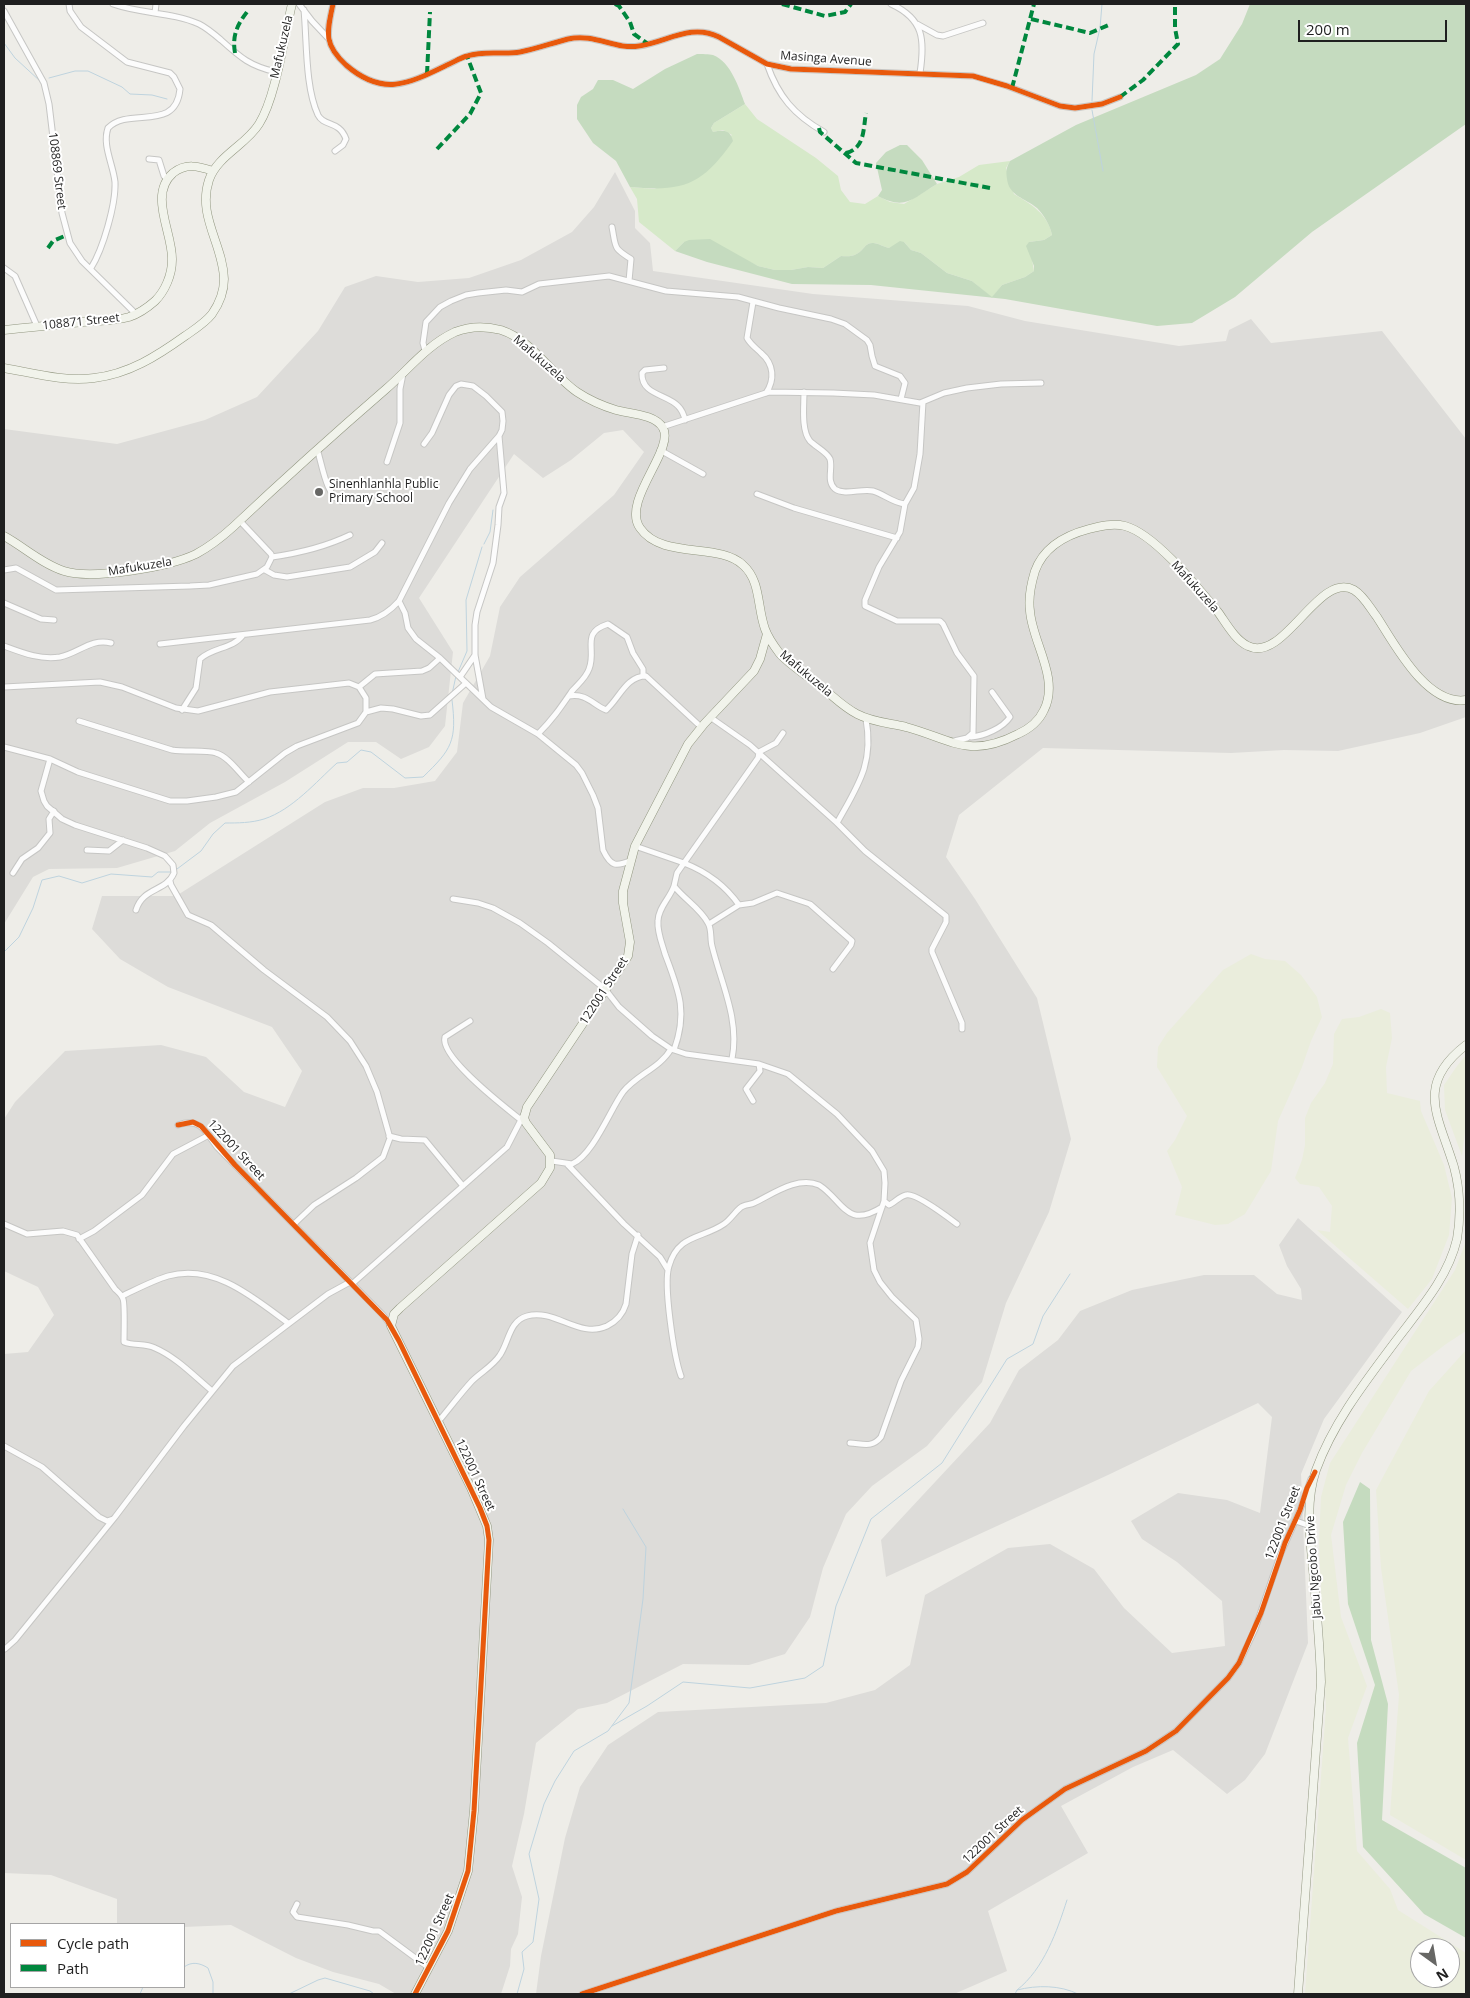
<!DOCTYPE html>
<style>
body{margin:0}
#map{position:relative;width:1470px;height:1998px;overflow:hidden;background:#eeede8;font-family:"Open Sans",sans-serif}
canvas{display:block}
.frame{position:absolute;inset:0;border:5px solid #1f1f1f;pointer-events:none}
.legend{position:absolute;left:10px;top:1923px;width:175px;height:65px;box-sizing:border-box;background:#fff;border:1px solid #a5a5a5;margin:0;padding:6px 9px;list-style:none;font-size:15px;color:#1f1f1f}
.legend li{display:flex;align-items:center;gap:10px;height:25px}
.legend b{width:25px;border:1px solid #a5a5a5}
.north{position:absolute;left:1410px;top:1938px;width:50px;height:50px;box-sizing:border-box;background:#fff;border:1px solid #a5a5a5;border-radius:50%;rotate:148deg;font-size:14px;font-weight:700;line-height:20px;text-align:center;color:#1f1f1f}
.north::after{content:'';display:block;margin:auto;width:18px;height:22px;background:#676765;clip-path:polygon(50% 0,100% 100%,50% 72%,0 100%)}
.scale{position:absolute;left:1298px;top:20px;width:149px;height:22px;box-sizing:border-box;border:2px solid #1f1f1f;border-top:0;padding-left:6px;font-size:15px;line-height:18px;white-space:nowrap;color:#1f1f1f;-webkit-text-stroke:4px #fff;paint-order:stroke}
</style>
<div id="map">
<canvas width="1470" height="1998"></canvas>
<div class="frame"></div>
<ul class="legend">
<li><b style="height:6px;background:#e8590c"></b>Cycle path</li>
<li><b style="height:6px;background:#00873e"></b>Path</li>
</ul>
<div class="north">N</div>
<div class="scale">200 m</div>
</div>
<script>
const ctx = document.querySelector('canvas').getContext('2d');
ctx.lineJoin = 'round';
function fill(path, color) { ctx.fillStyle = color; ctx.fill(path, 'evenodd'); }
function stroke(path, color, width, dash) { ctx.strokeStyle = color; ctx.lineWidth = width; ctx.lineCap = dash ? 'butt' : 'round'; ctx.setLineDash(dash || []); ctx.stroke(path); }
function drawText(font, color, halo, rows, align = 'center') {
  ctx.font = font + ' "Open Sans",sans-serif'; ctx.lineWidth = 4; ctx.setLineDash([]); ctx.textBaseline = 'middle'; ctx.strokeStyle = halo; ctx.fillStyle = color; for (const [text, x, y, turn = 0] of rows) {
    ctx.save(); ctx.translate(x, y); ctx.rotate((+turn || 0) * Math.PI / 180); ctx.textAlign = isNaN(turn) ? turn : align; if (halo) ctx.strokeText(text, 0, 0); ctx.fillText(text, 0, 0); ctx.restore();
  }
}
fill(new Path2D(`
 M615 172 635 211V228L650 243 653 271 813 294 968 306 1025 321 1179 346 1226 341 1229 330 1251 319 1271 343 1382 331 1466 439V717L1420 733 1338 751 1284 750 1231 753 1043 748 959 815 946 857 975 899 1037 998 1071 1139 1049 1212 1006 1303 982 1382 927 1446 872 1486 846 1514 823 1568 810 1617 785 1654 749 1665 683 1664 607 1703 578 1709 536 1743 524 1814 512 1866 522 1897 518 1934 511 1949 510 1966 501 1994H396L379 1984 333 1972 296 1958 231 1925 184 1927V1924H117V1899L51 1875 4 1873V1354L28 1352 54 1315 38 1287 4 1271V1119L15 1102 65 1051 161 1045 206 1057 244 1092 285 1107 302 1071 272 1027 168 987 120 959 92 929 102 896H176L325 802 363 788H394L435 781 457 752 463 703 490 656 500 607 520 577 614 495 644 452 623 430 604 433 571 460 543 478 514 454 419 598 453 652 445 726 429 747 401 759 376 742H348L285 782 210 823 175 851 117 868 49 869 33 877 4 924V429L117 444 205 420 257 397 318 331 345 287 376 276 418 282 469 278 521 260 572 232 594 207Z
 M1298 1218 1402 1312 1324 1419 1301 1474 1308 1643 1265 1754 1245 1780 1227 1794 1173 1750 1133 1767 1061 1806 1088 1853 988 1911 1007 1971 954 1994H536L541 1956 565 1838 580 1787 608 1745 658 1712 826 1703 875 1690 910 1665 925 1595 1008 1548 1050 1544 1094 1569 1124 1608 1172 1653 1225 1646 1222 1601 1177 1562 1142 1539 1131 1521 1178 1493 1227 1500 1260 1513 1272 1417 1258 1403 1108 1475 886 1577 881 1540 990 1423 1019 1370 1058 1340 1080 1311 1132 1290 1204 1275H1254L1277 1294 1302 1300 1301 1289 1287 1266 1279 1245Z`), '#dddcd9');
fill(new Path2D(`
 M1251 954 1265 959 1285 961 1301 975 1317 997 1322 1017 1311 1041 1302 1067 1278 1121 1271 1171 1245 1214 1228 1224 1215 1225 1175 1215 1182 1187 1167 1151 1175 1140 1187 1116 1157 1067 1158 1047 1167 1033 1223 970Z
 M1381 1009 1390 1013 1392 1038 1386 1067 1387 1093 1420 1101 1421 1111 1444 1165 1452 1198 1449 1235 1432 1279 1408 1309 1317 1230 1330 1232 1332 1206 1319 1187 1300 1184 1295 1178 1302 1160 1305 1145V1118L1311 1103 1325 1083 1333 1064 1334 1034 1342 1019 1359 1017Z
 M1466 1055V1124L1462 1156 1445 1110 1444 1085 1457 1066Z
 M1466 1241V1331L1446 1344 1411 1371 1362 1453 1346 1485 1331 1535 1341 1617 1367 1686 1348 1738 1357 1851 1390 1889 1398 1910 1466 1953V1994H1305L1326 1708 1319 1542 1321 1497 1330 1463 1455 1270ZM1420 1948H1450V1978H1420Z
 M1466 1350V1860L1390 1815 1399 1695 1381 1568 1376 1490 1429 1391Z`), '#eaeddc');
fill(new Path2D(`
 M745 104 757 119 816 158 838 176 841 190 850 202 865 204 878 196 890 202 904 204 937 184 959 177 979 165 1010 161 1006 168 1014 194C1031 204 1048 214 1052 235L1044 240 1029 242 1034 271 1025 277 1002 285 992 298 972 281 947 273 921 253 911 250 904 242 889 248C884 247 878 243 873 243 862 242 864 259 841 256L823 268 808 267 791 270H775L758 266 739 257 684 242 675 251 639 222 637 199 630 187 655 189 732 135 723 130 713 132 711 128 714 123Z`), '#d6e9c9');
fill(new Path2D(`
 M1250 4H1466V124L1312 232 1235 297 1192 323 1157 326 1005 299 871 285 792 284 707 262 675 251 684 242 689 240 710 239 758 266 775 270H791L808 267 823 268 841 256C864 259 862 242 873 243 878 243 884 247 889 248L900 241 904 242 911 250 921 253 947 273 972 281 992 297 1002 285 1025 277 1034 271V266L1026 246 1029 242 1044 240 1052 235C1050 225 1044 215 1037 208 1025 198 1009 196 1007 179 1006 171 1006 168 1010 161L1076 125 1196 75 1220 59 1242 24Z
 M697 54C702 54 709 54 713 55 731 62 739 88 745 104L714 123 711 128 713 132C723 130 730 129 733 141 702 185 684 192 630 187L616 161 593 143 577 119V105L581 97 593 89 598 80H613L633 89 665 69Z
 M900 145H907L922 160 937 184C913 198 906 211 878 196L882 190 876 163 886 152Z
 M1360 1482 1370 1489 1371 1640 1388 1704 1382 1820 1466 1868V1938L1424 1914 1363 1847 1357 1743 1375 1685 1348 1604 1343 1522Z`), '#c5dbbf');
stroke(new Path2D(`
 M4 43 15 58 40 81
 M49 78 75 71H88L122 87 130 94 152 95 167 99
 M1092 101 1094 54 1100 28 1102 4
 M1092 110 1103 171
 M484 544 490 532 493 510
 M458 672 467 651 466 600 482 547
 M452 694 456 676
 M177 869 201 851 213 834 225 823C238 823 251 823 264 819 292 810 316 782 337 763L347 762 361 750 371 752 405 778 423 777C452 749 457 741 452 700
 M4 952 19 937 33 908 42 880 59 876 82 883 111 874 152 877 158 872H172
 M612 1726 647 1706 683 1682 750 1688 805 1678 823 1666 836 1606 871 1519 942 1463 1007 1359 1033 1344 1043 1316 1070 1274
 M184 1967C192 1961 200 1963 208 1968L213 1982V1994
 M1017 1990C1044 1969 1057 1931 1067 1900
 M140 1994 143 1987
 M289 1994 318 1980 325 1978 370 1991 374 1994
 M517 1994 524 1969 522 1952 533 1942 539 1899 529 1854 544 1804 555 1781 574 1751 608 1731 629 1703 643 1599 646 1547 623 1509
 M1015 1994 1017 1990C1037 1985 1060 1985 1078 1994`), '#bed3de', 1);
const street = new Path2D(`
 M69 4 70 11 81 27 127 62 170 73 174 77 180 89C176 133 129 106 108 128 102 145 113 164 115 182 116 204 103 249 91 268
 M113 4C141 14 172 12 199 24 207 28 214 34 221 40 241 58 250 66 276 72
 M299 4 312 21 328 38
 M333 4C327 32 323 44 346 65 383 97 408 84 447 65 454 62 460 58 467 56 485 50 503 55 520 52 536 49 552 43 568 39 595 33 615 50 639 46 667 42 691 23 719 37L767 64 791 69 973 76 1007 86 1060 106 1075 108 1102 104 1120 97
 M891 4C924 19 925 40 920 73
 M304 10C307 41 305 87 318 115 324 127 339 120 346 139L343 145 335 151
 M4 11 44 83 49 104 62 213 70 243 82 261 136 314
 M155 13 156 4
 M917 24 937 35 943 36 983 23
 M767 64C778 96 794 115 824 132
 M149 159 159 160 164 176 168 180
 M612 227C616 248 613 248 631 259L629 281
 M4 268 15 276 37 326
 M753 302 747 338C751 345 756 348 761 353 774 364 775 380 766 393
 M425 350 423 343 426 322 440 307 451 301 466 295 478 293 506 290 522 292 539 284 609 276 666 291 738 297 779 308 831 319 845 324 867 340 870 345 872 356 875 366 900 376 905 383 901 399
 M664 368 645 370 642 373C641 395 667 394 678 406 682 410 684 415 685 420
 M804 392C804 406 801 430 810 441 816 447 827 452 830 459 833 469 826 481 835 489 845 496 862 488 873 491 884 494 893 503 905 504
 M923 402 920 454 914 488 905 504 900 532 879 567 865 600V606L897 621H940L943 624 957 653 974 676 973 733 967 738 954 741
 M662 427 769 392 833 393 874 395 920 403 944 393 967 388 1001 384 1041 383
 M317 449C322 463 326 497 341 501
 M660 450 703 474
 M387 462 400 423V389L403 374
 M757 494 794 508 897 538
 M272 557C300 553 325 547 350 535
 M4 570 16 568 56 590 190 586 209 585 257 574 267 567 272 557 271 554 240 521
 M265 570 274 575 287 577 350 567 375 552 382 543
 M399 601 405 613 408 628 416 639 440 658 491 707 538 734 576 765 582 773 593 795 598 808 603 850C611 867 616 867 632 860
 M4 603 41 619 54 620
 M160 644 370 620C382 617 390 611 399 601L449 503 470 469 499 436 502 430 503 421 502 412 486 396 473 386 461 384 456 386 449 395 432 433 424 444
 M4 646C23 653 40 660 60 657 79 653 91 638 111 643
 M460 677 475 655
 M4 687 100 682 122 687 176 708 198 711 270 692 349 683 359 687 366 698V712L358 723 297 746 285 753 236 792 216 797 187 801H170L78 772 50 759 4 747
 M359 687 375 674 422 671 429 668 440 658
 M569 696C587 693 593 705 606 710 619 699 626 676 646 676L701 727
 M483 699 475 655V625L477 612 493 563 498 525 499 507 504 493 499 436
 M182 710 196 688 200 659C213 647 233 649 243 635
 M366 712 381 708 393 709 421 716 430 715 466 683
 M710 717 750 745 837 823 865 851 946 916V922L932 949V952L962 1023V1029
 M79 721 172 750C185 752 207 750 216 753 229 757 239 773 249 782
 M538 734C553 719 561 707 572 691 578 684 586 678 589 669 597 649 580 633 608 624L627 637 633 653 643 669V676
 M971 737C984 736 1003 728 1010 717L992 692
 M50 759 41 791 44 801 47 806 62 819 75 825 147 848 165 856 173 865 174 873C166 892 143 887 136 910
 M837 823C858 785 874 764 866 719
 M635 846 684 863 758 758 759 752 776 743 783 733
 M87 850 109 851 123 840
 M13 873 22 859 38 848 50 833 49 819 54 811
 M170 881 171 885 188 915 211 925 264 970 327 1017 350 1041 366 1066 377 1092 390 1138 383 1157 356 1178 314 1205 294 1224
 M674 886C670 898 658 908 658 921 657 932 662 943 665 954 679 991 688 1012 674 1050
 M453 899 478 903 493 908 520 923 548 943 605 989 619 1007 652 1036 671 1049 686 1054 759 1064 788 1074 837 1114 872 1151 884 1171 885 1183 884 1201 870 1243 874 1270 880 1282 892 1297 916 1320 919 1339 918 1347 901 1381 881 1437C872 1448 864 1444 850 1443
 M709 924 739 905 753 903 777 893 810 904 852 941 851 945 833 969
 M470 1021 445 1037C439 1057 505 1107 521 1120
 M732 1059C740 1020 721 983 712 946 710 939 712 929 708 923 700 908 684 899 674 886L677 873 684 863C707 872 725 885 739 905
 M753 1101 746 1089 760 1071 759 1064
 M178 1125C200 1117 205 1131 217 1147L383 1315 391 1326
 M389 1136 401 1139 425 1140 463 1186
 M552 1161 572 1164C593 1155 610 1110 623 1092 636 1075 660 1068 671 1049
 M567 1164 624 1224 660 1257 668 1270
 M884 1201 889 1205C894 1203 900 1196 906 1195 915 1192 949 1218 957 1224
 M4 1224 27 1234 63 1231 77 1235 115 1289C118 1292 122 1295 123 1299 125 1303 124 1334 124 1342 134 1346 145 1343 155 1348 176 1357 194 1376 212 1391
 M79 1239 94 1231 142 1195 173 1154 209 1135
 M352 1284 507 1147 524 1114
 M122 1296C135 1290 154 1280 168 1276 214 1263 254 1298 288 1323
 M681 1376C674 1357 663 1284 669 1266 678 1234 702 1239 724 1224 731 1219 734 1213 740 1208 744 1204 750 1205 754 1203 773 1194 797 1176 819 1185 843 1200 846 1230 882 1207
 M438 1422C449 1409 460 1394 472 1381 481 1372 493 1366 500 1355 509 1342 509 1321 527 1316 555 1308 579 1339 607 1326 617 1321 623 1314 626 1304L632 1254 638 1235
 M4 1446 42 1467 99 1517 107 1521 113 1519
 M1296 1521 1310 1526
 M5 1649 15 1640 115 1517 184 1426 233 1366 328 1294 350 1282
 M297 1904 293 1912 297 1917 348 1925 373 1931H379L429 1968
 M582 1994 836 1911 947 1884 967 1872 1022 1820 1065 1789 1146 1751 1176 1731 1228 1678 1239 1663 1255 1629 1281 1553 1300 1510 1311 1479`);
const secondary = new Path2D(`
 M4 330C30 327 57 325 83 322 98 321 115 321 129 317 138 314 147 308 155 301 165 291 172 275 172 260 173 233 148 195 173 173 186 163 198 166 213 171
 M4 368C33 373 64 382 94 378 129 374 157 356 185 336 195 329 205 323 212 314 219 304 224 292 224 279 223 244 197 216 209 180 217 156 246 145 259 124 276 97 284 37 292 4
 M4 536C24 547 42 564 64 571 92 580 169 567 196 554 209 547 222 537 233 527 283 480 334 434 386 389 409 369 427 345 455 332 470 326 486 326 501 330 532 340 551 374 577 392 589 400 603 406 616 410 630 414 655 414 663 428 675 450 621 501 640 528 662 560 719 542 743 565 761 581 757 607 765 629 768 638 774 646 780 654 792 667 807 675 820 686 832 695 843 707 857 714 872 722 889 723 906 727 953 740 969 759 1018 734 1029 729 1039 721 1044 710 1060 678 1032 642 1030 611 1028 597 1031 584 1035 571 1044 546 1066 535 1089 529 1101 526 1113 523 1125 526 1155 534 1198 588 1218 612 1226 623 1235 640 1248 646 1284 664 1319 570 1354 590 1364 596 1370 608 1377 617 1395 645 1427 706 1466 700
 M415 1994 448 1931 468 1871 474 1811 489 1540 487 1526 471 1488 391 1326 394 1314 400 1308 541 1183 550 1168V1155L526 1123 524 1118 527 1107 628 956 630 942 623 903V891L635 846 688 744 704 724 754 671 760 659 767 634
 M1298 1994 1321 1682C1320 1647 1317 1614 1314 1580 1311 1544 1304 1505 1316 1470 1333 1423 1365 1382 1395 1342 1419 1310 1448 1278 1457 1239 1461 1216 1460 1189 1454 1167 1439 1117 1414 1085 1466 1045`);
stroke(street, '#c6c6c4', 7);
stroke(secondary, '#929781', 9);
stroke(street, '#fcfcfc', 5);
stroke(secondary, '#f1f3eb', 8);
stroke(new Path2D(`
 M615 4 619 6 630 22 634 34 648 44
 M782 4 825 16 845 12 851 4
 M1031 19 1090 33 1111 24
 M235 53C232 36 237 25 247 12
 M427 74 430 12
 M1012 88 1034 4
 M1120 97 1143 80 1178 44 1175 28V4
 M819 128 820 132 856 163 990 188
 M437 149 470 114 481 93 467 56
 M846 153C865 148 863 130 866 113
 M48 248 53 241 67 235`), '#00873e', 4, [8, 4]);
stroke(new Path2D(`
 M333 4C327 32 323 44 346 65 383 97 408 84 447 65 454 62 460 58 467 56 485 50 503 55 520 52 536 49 552 43 568 39 595 33 615 50 639 46 667 42 691 23 719 37L767 64 791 69 973 76 1007 86 1060 106 1075 108 1102 104 1120 97
 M178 1125 193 1122 201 1126 235 1165 387 1320 399 1341 480 1508 487 1526 489 1540 474 1811 468 1871 448 1931 415 1994
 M582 1994 836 1911 947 1884 967 1872 1022 1820 1065 1789 1146 1751 1176 1731 1228 1678 1239 1663 1261 1613 1285 1543 1300 1510 1307 1488 1315 1472`), '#e8590c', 5);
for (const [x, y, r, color] of [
 [319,492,5,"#676765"]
]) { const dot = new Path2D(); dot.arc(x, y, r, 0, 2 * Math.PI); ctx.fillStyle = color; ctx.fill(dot); stroke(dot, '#fff', 2); }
drawText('12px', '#1f1f1f', '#fff', [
 ["Mafukuzela",282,47,-77],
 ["Masinga Avenue",826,59,4],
 ["108869 Street",57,171,83],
 ["108871 Street",81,322,-6],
 ["Mafukuzela",539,359,41],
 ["Mafukuzela",140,567,-9],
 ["Mafukuzela",1195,587,48],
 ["Mafukuzela",806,674,40],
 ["122001 Street",604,991,-57],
 ["122001 Street",236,1150,47],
 ["122001 Street",475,1475,65],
 ["122001 Street",1283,1523,-69],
 ["Jabu Ngcobo Drive",1314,1567,-94],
 ["122001 Street",993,1835,-43],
 ["122001 Street",435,1930,-66]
]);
drawText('12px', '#1f1f1f', '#fff', [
 ["Sinenhlanhla Public",329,485],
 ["Primary School",329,499]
], 'left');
</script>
